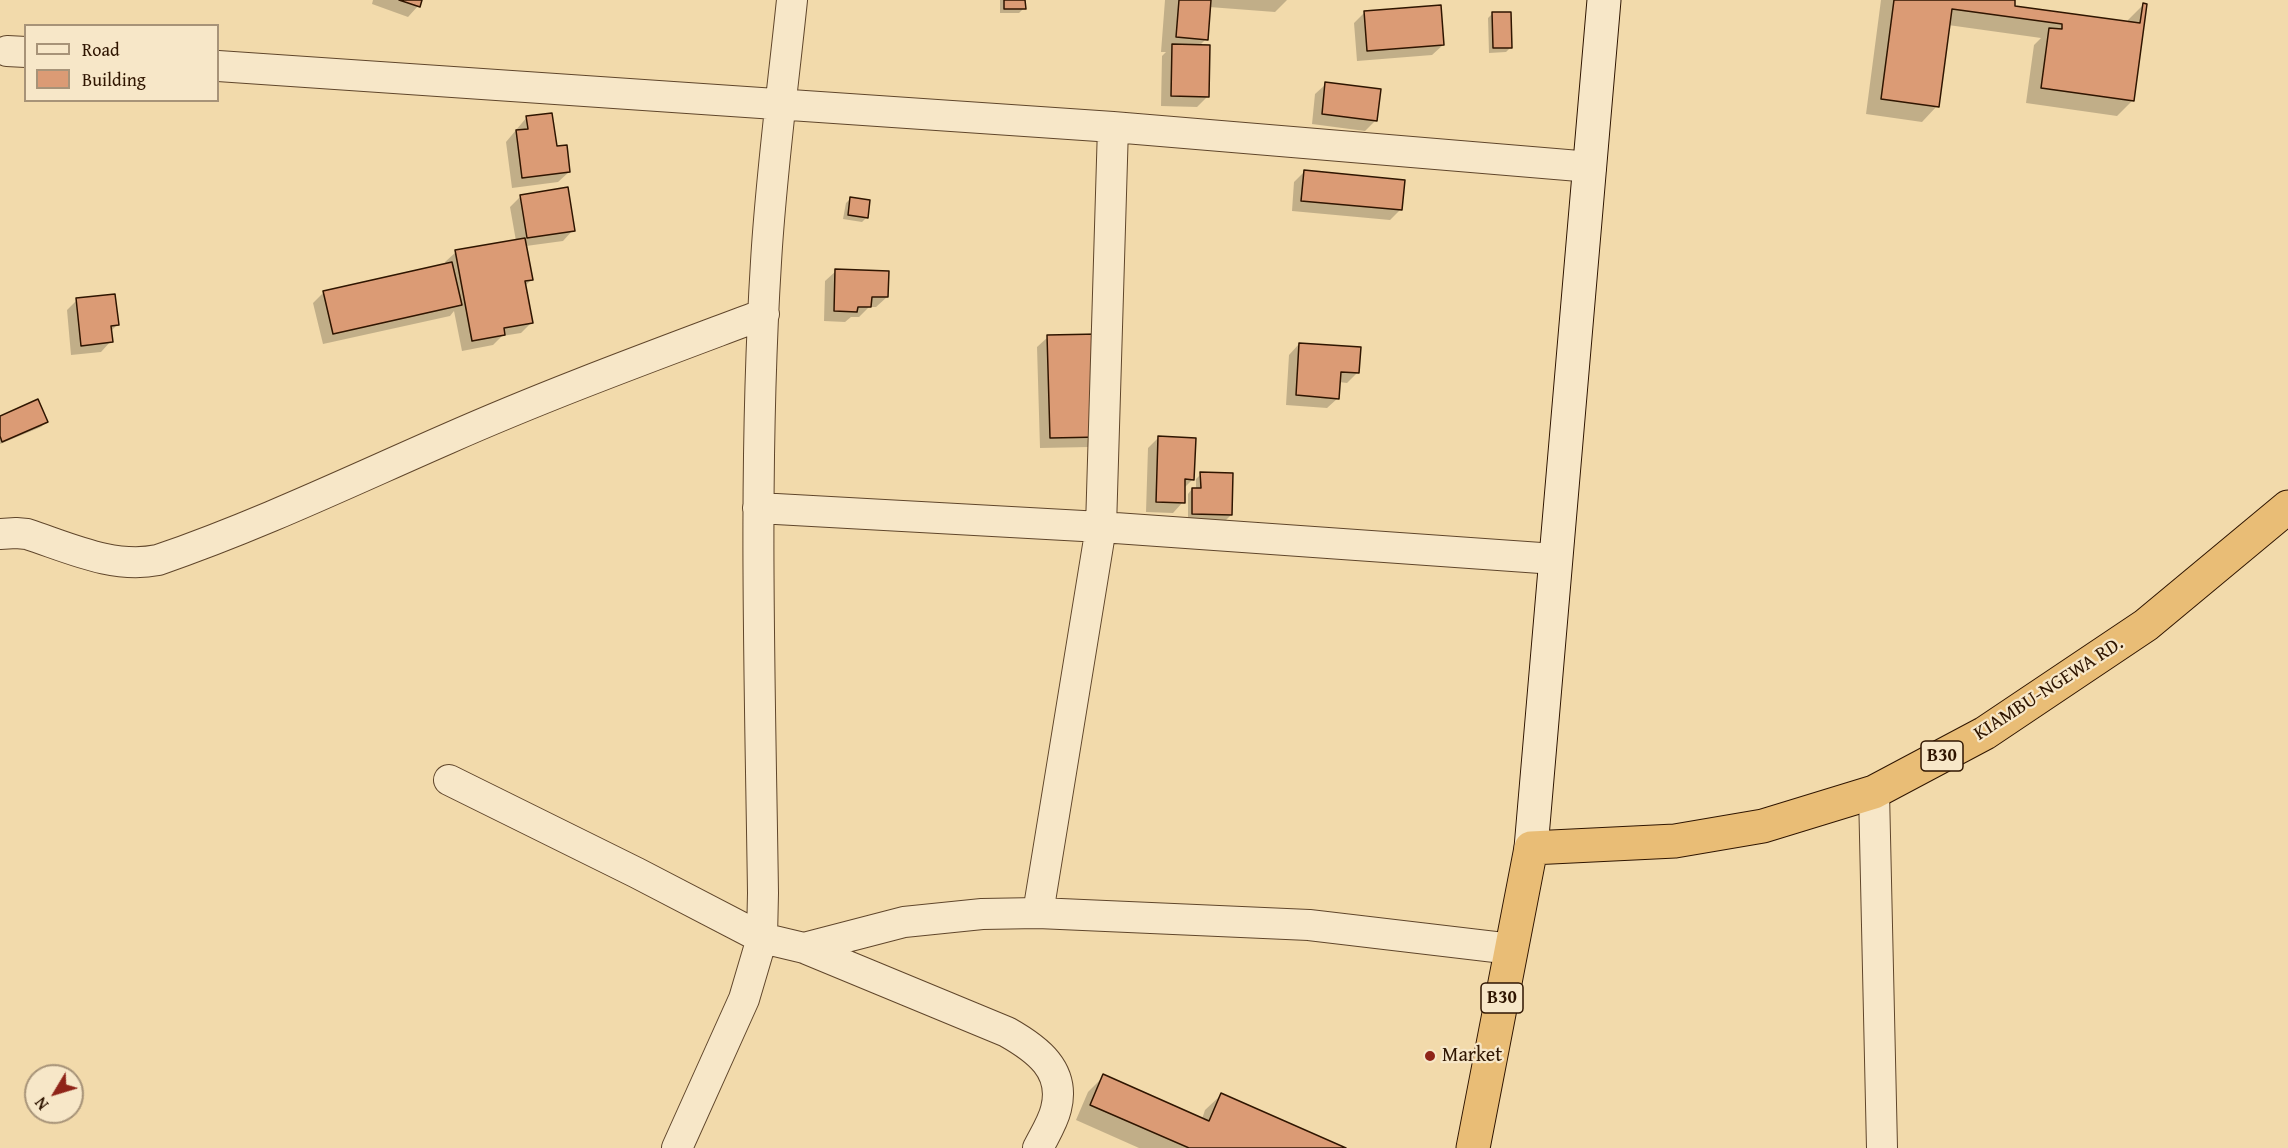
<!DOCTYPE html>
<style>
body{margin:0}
#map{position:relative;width:2288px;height:1148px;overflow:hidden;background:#f2daab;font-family:"Gentium Book Plus",serif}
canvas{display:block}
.legend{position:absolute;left:24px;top:24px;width:195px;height:78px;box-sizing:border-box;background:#f7e7c8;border:2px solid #a79378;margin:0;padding:8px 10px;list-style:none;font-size:18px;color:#2f1500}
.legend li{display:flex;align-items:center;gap:12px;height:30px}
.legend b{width:30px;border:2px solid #a79378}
.north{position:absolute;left:24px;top:1064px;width:60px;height:60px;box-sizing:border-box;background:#f7e7c8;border:2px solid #a79378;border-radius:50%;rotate:232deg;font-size:16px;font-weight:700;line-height:24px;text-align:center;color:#2f1500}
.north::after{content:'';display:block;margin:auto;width:21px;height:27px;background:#8f2418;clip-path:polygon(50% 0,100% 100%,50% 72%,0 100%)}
</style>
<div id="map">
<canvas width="2288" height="1148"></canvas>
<ul class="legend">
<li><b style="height:8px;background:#f7e7c8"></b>Road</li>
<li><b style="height:16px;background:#db9b75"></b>Building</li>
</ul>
<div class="north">N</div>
</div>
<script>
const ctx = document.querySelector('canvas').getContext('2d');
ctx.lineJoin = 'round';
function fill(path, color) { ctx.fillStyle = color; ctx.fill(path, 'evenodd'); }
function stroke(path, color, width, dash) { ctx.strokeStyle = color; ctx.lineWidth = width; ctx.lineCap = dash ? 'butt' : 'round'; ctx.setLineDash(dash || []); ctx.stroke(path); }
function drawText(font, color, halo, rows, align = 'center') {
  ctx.font = font + ' "Gentium Book Plus",serif'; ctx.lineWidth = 4.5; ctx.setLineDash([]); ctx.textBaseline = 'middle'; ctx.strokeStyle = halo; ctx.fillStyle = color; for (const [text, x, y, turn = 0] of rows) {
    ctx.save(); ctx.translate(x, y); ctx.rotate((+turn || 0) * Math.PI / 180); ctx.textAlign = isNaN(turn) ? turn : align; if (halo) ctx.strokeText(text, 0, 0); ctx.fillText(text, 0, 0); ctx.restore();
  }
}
fill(new Path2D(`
 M373 0H420L418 6 408 17 372 4Z
 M1000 0H1024V8L1019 13H1000Z
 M1165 0H1287L1275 12 1209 7 1206 39 1199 46 1208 96 1197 107 1161 106 1162 56 1166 52H1161Z
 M1881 0H2014L2013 7 2128 23V20L2143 5 2132 101 2117 116 2026 103 2034 45 2041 38 1948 25 1937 106 1922 122 1866 114Z
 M1364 13 1443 45 1432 55 1357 61 1354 23Z
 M1493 13 1511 47 1506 52 1489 53 1488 18Z
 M1326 84 1376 120 1365 131 1312 124 1315 94Z
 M527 117 555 148 569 172 558 182 512 188 506 142Z
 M1305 171 1401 209 1390 220 1292 211 1294 182Z
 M521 196 573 230 563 241 526 246 532 279 525 286 531 323 521 333 502 336 493 345 462 351 454 311 450 316 323 344 313 303 324 292 446 265 445 262 456 252 516 241 510 207Z
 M851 198 867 217 862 222 843 219 846 203Z
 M836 271 887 297 876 307H869L859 317H851L845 322 824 321 825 281Z
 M77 300 118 324 110 332 111 341 101 352 71 355 67 310Z
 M1097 336 1089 447 1040 448 1037 347 1048 337Z
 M1299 344 1358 372 1347 383 1339 382 1338 398 1327 408 1286 405 1289 355Z
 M0 417 46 422 41 427 0 444Z
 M1159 437 1193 479 1184 488 1183 502 1173 513 1146 512 1148 448Z
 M1201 474 1231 515 1226 520 1188 519V494L1192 489 1196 490V479Z
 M1104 1076 1202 1119 1205 1110 1221 1095 1342 1148H1139L1076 1120 1088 1092Z`), '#0003');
const building = new Path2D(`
 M399 0H422L420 7Z
 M1004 0H1025L1026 9H1004Z
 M1179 0H1211L1208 40 1176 37Z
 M1894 0H2015V6L2140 23 2143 3 2147 4 2134 101 2041 88 2049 28 2062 29V24L1952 9 1939 107 1881 99Z
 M1441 5 1444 45 1367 51 1364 11Z
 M1492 12H1511L1512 48H1493Z
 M1172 44 1210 45 1209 97 1171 96Z
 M1325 82 1381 89 1377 121 1322 114Z
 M552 113 557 146 567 145 570 172 522 178 516 130 528 129 526 116Z
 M1304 170 1405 180 1402 210 1301 201Z
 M568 187 575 231 527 238 520 195Z
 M850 197 870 200 868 218 848 215Z
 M525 238 533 280 525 281 533 323 504 328 505 335 472 341 455 250Z
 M452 262 462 305 333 334 323 291Z
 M835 269 889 271 888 297H872L871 307H858L857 312 834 311Z
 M115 294 119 325 111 326 113 342 81 346 76 298Z
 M1099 334 1101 437 1050 438 1047 335Z
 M1299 343 1361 347 1359 373 1341 372 1339 399 1296 395Z
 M38 399 48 422 2 442 0 436V416Z
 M1158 436 1196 438 1194 480 1185 479V503L1156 502Z
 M1200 472 1233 473 1232 515 1192 514V488H1201Z
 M1103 1074 1209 1121 1221 1093 1346 1148H1189L1090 1105Z`);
fill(building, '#db9b75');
stroke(building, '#2f1500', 1.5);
const street = new Path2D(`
 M7 51 26 52
 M218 66 1113 127 1591 167
 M758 508 1101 527 1555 559
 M0 534 16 533 27 534C70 548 113 569 158 560 257 526 351 481 447 439 551 393 658 354 764 314
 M449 780 637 873 762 938 804 948 1007 1032C1037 1049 1066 1070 1056 1109 1053 1122 1044 1136 1038 1148
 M1874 792 1882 1148
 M1038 913 1101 527 1113 127
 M804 948 904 922 982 914 1038 913 1309 925 1512 949
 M677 1148 744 999 762 938 763 893C760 683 753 472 766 262 771 175 783 87 792 0`);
const secondary = new Path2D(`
 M1531 848 1604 0`);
const highway = new Path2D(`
 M1473 1148 1531 848 1675 841 1763 826 1874 792 1985 733 2146 625 2288 507`);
stroke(street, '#60462b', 32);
stroke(secondary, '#2f1500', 35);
stroke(highway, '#2f1500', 35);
stroke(street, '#f7e7c8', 30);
stroke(secondary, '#f7e7c8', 33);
stroke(highway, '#e9bd76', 33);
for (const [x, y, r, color] of [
 [1430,1056,6,"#8f2418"]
]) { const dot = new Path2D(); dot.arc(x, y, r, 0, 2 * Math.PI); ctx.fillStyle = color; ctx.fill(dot); stroke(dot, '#f7e7c8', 2); }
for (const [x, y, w] of [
 [1942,756,42],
 [1502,998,42]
]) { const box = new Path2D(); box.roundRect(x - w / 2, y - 15, w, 30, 4.5); ctx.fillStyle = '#f7e7c8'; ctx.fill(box); stroke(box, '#2f1500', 1.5); }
drawText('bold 18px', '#2f1500', null, [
 ["B30",1942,756],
 ["B30",1502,998]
]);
drawText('20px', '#2f1500', '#f7e7c8', [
 ["KIAMBU-NGEWA RD.",2049,689,-33]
]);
drawText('20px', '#2f1500', '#f7e7c8', [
 ["Market",1442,1056]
], 'left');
</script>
